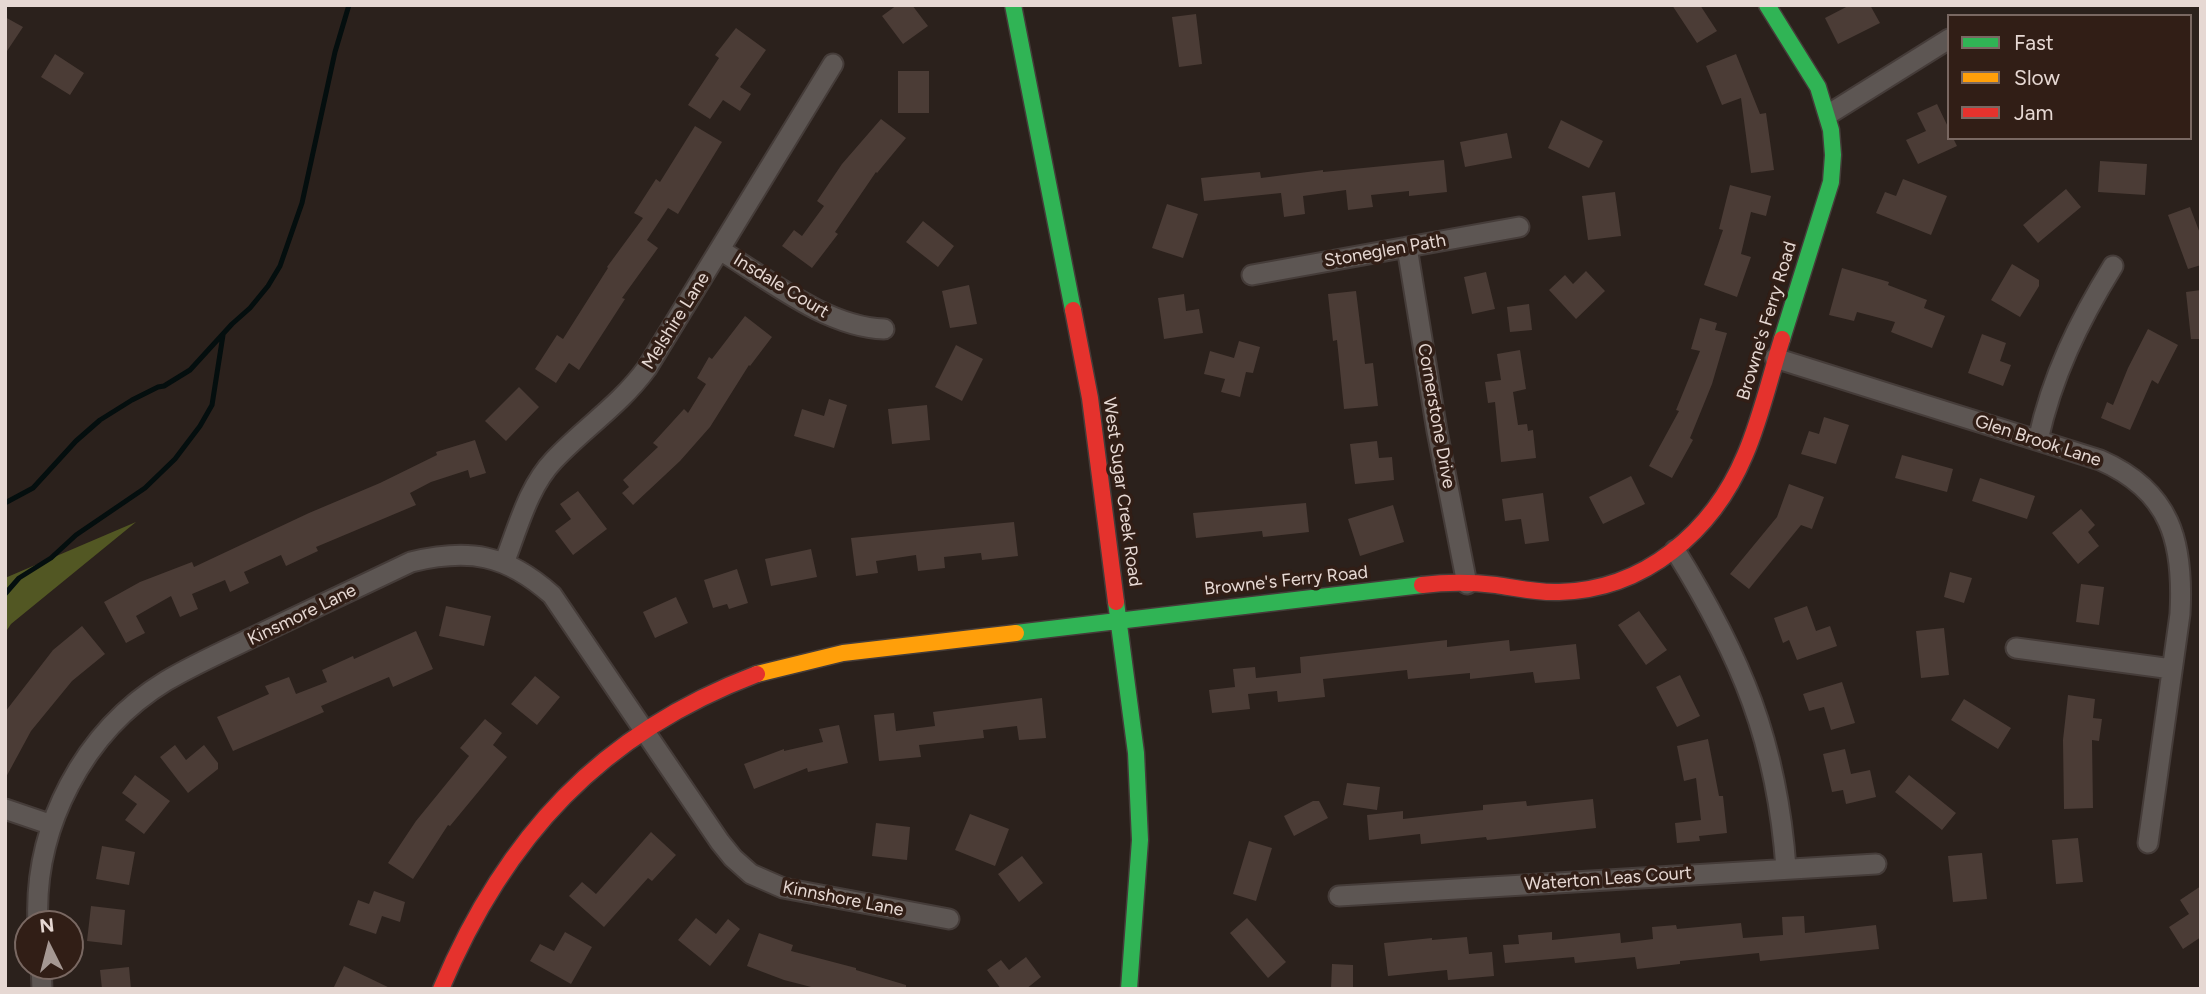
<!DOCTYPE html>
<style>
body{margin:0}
#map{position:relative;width:2206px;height:994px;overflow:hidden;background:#2b211c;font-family:Figtree,sans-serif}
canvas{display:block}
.frame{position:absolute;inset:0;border:7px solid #e6d8d3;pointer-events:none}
.legend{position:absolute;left:1947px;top:14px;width:245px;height:126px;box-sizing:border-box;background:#311e16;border:2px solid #796862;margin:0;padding:9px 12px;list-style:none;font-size:21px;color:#e6d8d3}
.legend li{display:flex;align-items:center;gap:14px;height:35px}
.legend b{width:35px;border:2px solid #796862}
.north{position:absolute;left:14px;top:910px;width:70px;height:70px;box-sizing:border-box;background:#311e16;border:2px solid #796862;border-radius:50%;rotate:354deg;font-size:19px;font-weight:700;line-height:28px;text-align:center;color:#e6d8d3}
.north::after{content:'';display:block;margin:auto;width:24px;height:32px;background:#a59893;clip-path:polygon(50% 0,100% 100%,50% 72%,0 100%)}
</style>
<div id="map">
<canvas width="2206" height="994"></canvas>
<div class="frame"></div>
<ul class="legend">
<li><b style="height:9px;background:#30b455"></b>Fast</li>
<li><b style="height:9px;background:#ff9f0a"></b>Slow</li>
<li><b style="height:9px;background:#e5322d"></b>Jam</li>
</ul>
<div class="north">N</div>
</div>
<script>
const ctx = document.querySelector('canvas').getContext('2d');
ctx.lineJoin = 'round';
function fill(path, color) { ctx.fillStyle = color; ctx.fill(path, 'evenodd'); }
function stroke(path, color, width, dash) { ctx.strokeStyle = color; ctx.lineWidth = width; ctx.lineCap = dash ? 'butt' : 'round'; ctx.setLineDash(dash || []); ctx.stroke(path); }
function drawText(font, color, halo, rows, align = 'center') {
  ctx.font = font + ' Figtree,sans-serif'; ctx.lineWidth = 7; ctx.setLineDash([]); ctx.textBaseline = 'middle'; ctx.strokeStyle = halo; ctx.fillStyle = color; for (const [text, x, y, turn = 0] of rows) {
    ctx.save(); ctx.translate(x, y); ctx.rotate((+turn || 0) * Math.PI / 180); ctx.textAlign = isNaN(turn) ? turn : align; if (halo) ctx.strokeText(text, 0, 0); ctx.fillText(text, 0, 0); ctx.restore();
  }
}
fill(new Path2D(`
 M136 522 11 624 5 633V578Z`), '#525723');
stroke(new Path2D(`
 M5 503 33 488 76 441 100 420 132 400 158 387 164 386 190 370 232 324 250 308 268 286 280 266 302 203 335 52 349 5
 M5 594 19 578 51 558 76 535 145 488 175 459 200 426 212 405 223 335`), '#040e0e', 5);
fill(new Path2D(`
 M897 5H912L928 26 903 44 882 16Z
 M1672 5H1700L1717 31 1697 43Z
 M1850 5H1870L1880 23 1838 44 1825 18Z
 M1196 14 1202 64 1179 67 1172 17Z
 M5 17 23 27 5 54Z
 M736 28 766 50 740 87 751 94 740 111 723 100 710 119 688 105 719 58 715 55Z
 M55 54 84 73 70 95 41 77Z
 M1736 54 1760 114 1766 113 1774 170 1751 173 1741 98 1722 105 1706 66Z
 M898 71H929V113H898Z
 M1937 104 1949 129V138H1953L1957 146 1918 164 1906 140 1926 131 1917 113Z
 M881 119 906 138 877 173 876 172 835 232 838 234 812 268 782 246 794 230 802 236 824 206 817 201 842 164Z
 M1561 120 1603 141 1589 168 1548 148Z
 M695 126 722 142 678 214 668 208 647 240 658 248 622 298 625 299 579 370 569 363 556 383 535 369 557 335 563 339 608 268 607 267 643 218 634 213 656 179 660 182Z
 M1507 133 1512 158 1465 167 1460 142Z
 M1444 160 1447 192 1409 196V191L1371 195 1373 207 1348 210 1346 190 1303 196 1305 214 1284 217 1281 193 1204 201 1201 178 1260 172 1261 178 1323 170V172Z
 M2100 161 2147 164 2145 195 2098 192Z
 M1903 179 1947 196 1931 235 1876 213 1885 192 1896 196Z
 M1730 185 1771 196 1766 216 1751 212 1741 254 1751 257 1737 297 1704 285 1723 230 1719 229Z
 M2066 189 2081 207 2038 243 2023 225Z
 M1615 192 1621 236 1588 240 1582 196Z
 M1167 204 1198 214 1183 258 1152 248Z
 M2190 207 2201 236V265L2188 269 2168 215Z
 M923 221 954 246 938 267 906 242Z
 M2012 264 2039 280V286L2020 317 1991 300Z
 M1842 268 1889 282 1888 285 1927 300 1924 308 1945 316 1932 348 1891 332 1895 322 1857 312 1854 321 1829 315Z
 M1586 271 1605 291 1576 319 1549 290 1565 275 1573 284Z
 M1486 272 1495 309 1472 314 1464 277Z
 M969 285 977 324 950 328 942 291Z
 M2201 290V339H2191L2186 292Z
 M1356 291 1365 364 1373 363 1378 406 1344 409 1337 340 1333 341 1328 294Z
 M1184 294 1186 311 1199 309 1203 333 1164 339 1158 298Z
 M1529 304 1532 330 1510 332 1507 307Z
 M745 316 772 337 750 366 749 365 710 427 680 461 633 505 622 493 629 487 623 480 658 447 653 443 684 409 688 413 706 384 697 378 709 357 712 359Z
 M1700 318 1717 323 1715 330 1727 333 1712 384 1690 438 1693 440 1672 478 1649 466 1679 411 1676 410 1700 351 1691 349Z
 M2148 329 2178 345 2158 384 2152 380 2130 430 2101 418 2107 402 2113 405 2128 368Z
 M1982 334 2006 343 2000 361 2011 365 2003 386 1968 373Z
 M1239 341 1260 347 1253 373 1246 372 1240 397 1221 392 1225 379 1204 374 1210 351 1234 358Z
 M956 345 983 359 962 401 935 387Z
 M1520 350 1526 389 1513 392 1518 425 1527 424 1528 431 1533 430 1536 458 1501 462 1495 402 1488 403 1485 382 1501 380 1497 354Z
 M519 387 539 407 506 441 485 421Z
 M829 399 847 405 834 448 794 436 802 409 824 416Z
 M927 405 930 440 892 444 888 409Z
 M1824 417 1849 425 1836 464 1801 454 1809 431 1819 434Z
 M475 440 486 473 470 478 468 470 431 482 410 493 416 505 316 547 318 551 286 566 281 555 244 572 249 583 230 592 225 580 192 594 198 609 180 617 171 596 136 616 145 633 126 643 104 602 140 582 192 562 194 567 309 513 380 483 437 455 436 452Z
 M1377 441 1379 458 1392 457 1394 480 1355 484 1350 444Z
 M1902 455 1953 469 1947 492 1895 478Z
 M1631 476 1645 504 1603 524 1589 497Z
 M1980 478 2035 496 2027 519 1972 501Z
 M1789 484 1824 497 1812 529 1801 525 1749 589 1730 574 1777 517Z
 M578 491 607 529 573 555 555 531 571 519 560 504Z
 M1543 493 1549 541 1525 544 1521 519 1505 521 1502 499Z
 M1306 503 1309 532 1263 537 1262 531 1196 538 1193 513Z
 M1393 505 1404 542 1360 556 1348 519Z
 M2081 509 2095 525 2088 532 2099 546 2078 564 2052 533Z
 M1014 522 1018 556 982 560 981 553 944 557 945 568 918 571 916 555 876 561 878 573 856 576 851 538Z
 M811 549 817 577 771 586 765 559Z
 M737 569 748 603 729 609 727 604 713 608 704 580Z
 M1950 572 1972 578 1964 603 1944 597Z
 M2081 584 2104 587 2099 625 2076 622Z
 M676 597 688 623 655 638 643 612Z
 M446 606 491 616 484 646 439 636Z
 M1807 606 1816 631 1830 626 1837 646 1797 660 1789 640 1783 643 1774 618Z
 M1639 611 1667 650 1646 665 1618 625Z
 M82 626 105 654 72 681 31 731 5 779V712L53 650Z
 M1944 628 1949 675 1921 678 1916 631Z
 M416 631 433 669 393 687 389 677 321 706 324 712 233 751 217 717 269 694 265 686 289 677 296 694 327 682 322 670 353 656 354 659Z
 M1447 640V647L1509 640 1510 651 1576 644 1580 679 1535 683 1533 672 1470 679V673L1408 679 1407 670 1323 679 1325 697 1278 702 1277 691 1248 694 1250 709 1212 713 1209 690 1235 687 1233 669 1255 667 1256 678 1301 673 1300 657Z
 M1680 675 1700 716 1677 727 1656 687Z
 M535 676 560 697 537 725 511 704Z
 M1842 682 1855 723 1831 730 1824 707 1809 711 1803 694Z
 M2068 695 2095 699 2093 718 2102 719 2099 741 2092 740 2093 808 2064 809 2063 740Z
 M1042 698 1046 738 1019 740 1017 726 983 730 984 738 919 745 921 757 879 761 874 715 894 713 896 731 935 726 933 712Z
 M1964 699 2011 728 1998 749 1951 720Z
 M485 719 502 733 493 745 507 757 450 826 448 825 413 879 388 863 416 821 469 756 460 748Z
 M839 725 848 763 808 772 807 768 754 789 744 764 784 749V751L823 742 819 729Z
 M1708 739 1719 796H1723L1727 833 1699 836 1700 841 1677 843 1675 823 1701 820 1696 778 1684 781 1677 746Z
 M175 745 186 760 204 745 218 763V769L188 793 160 757Z
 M1845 749 1851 774 1870 770 1876 797 1846 804 1843 790 1832 792 1823 754Z
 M135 775 170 801 144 834 125 820 137 804 122 793Z
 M1909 775 1956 813 1942 830 1895 792Z
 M1347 783 1380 787 1377 810 1343 805Z
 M1593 799 1596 828 1487 840 1486 837 1421 844 1420 834 1369 840 1367 815 1403 811V819L1483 810V805L1526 801 1527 806Z
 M1313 801H1319L1328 818 1294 836 1284 816Z
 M970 814 1009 829 995 866 955 850Z
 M876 823 910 827 907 860 872 856Z
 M651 832 676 855 652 881 648 878 604 927 569 896 582 882 596 894Z
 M2078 838 2083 882 2056 884 2052 840Z
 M1249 841 1272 848 1256 901 1233 894Z
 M102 846 135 852 129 885 96 879Z
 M1982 853 1987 899 1953 902 1948 856Z
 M1022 856 1043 883 1019 902 998 874Z
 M2201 886V937L2183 949 2169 927 2189 914 2180 900Z
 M374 891 405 902 400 922 382 916 376 934 349 925 358 900 369 904Z
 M91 906 125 910 122 945 87 941Z
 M1804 916 1805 933 1876 925 1879 949 1760 961 1759 953 1680 961V964L1637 969 1635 957 1575 963 1574 957 1505 963 1503 945 1519 944 1518 935 1552 932V940L1620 933 1621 943 1653 939 1652 927 1676 925 1677 929 1741 923 1743 938 1783 935 1782 917Z
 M696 918 716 934 728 919 740 929 710 966 678 940Z
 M1247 918 1286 962 1268 978 1230 933Z
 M565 932 592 947 571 984 530 961 540 944 554 951Z
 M759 933 793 945 791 951 856 968V970L906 985V989H819L784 980 747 966Z
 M1467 937 1469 954 1492 952 1494 976 1448 980 1447 970 1388 976 1384 943 1432 938V940Z
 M1026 957 1041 977 1026 989H1001L987 970 1001 960 1009 970Z
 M1332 964 1353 965V989H1331Z
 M344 966 392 989H333Z
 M129 967 131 989H102L100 970Z`), '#4b3c36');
const street = new Path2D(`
 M1829 114 1949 39
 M1407 247 1437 431 1467 584
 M720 250C768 279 826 327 884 329
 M1252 275 1519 227
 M1775 358 2100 460C2171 491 2184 542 2180 614L2148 843
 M2038 440C2052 376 2079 321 2113 266
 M1675 550C1741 656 1777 742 1786 868
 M504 563C518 528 528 487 554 460 585 427 619 406 647 368L833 64
 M2016 648 2172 669
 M5 809 52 825
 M1339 896 1876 864
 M38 924C33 827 84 731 166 681 198 662 233 647 266 631 315 608 363 585 411 562 469 548 506 554 552 595L720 842 733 858 751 874 783 888 949 919
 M41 966 42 989`);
const fast = new Path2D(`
 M1013 5 1073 310
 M1767 5 1818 87 1831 130 1833 155 1831 182 1782 339
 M1116 602 1136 753 1140 840 1129 989
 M1016 633 1422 585`);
const slow = new Path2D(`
 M757 674 843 653 1016 633`);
const jam = new Path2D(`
 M1073 310 1090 398 1116 602
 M1422 585C1446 582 1472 582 1496 585 1517 588 1538 593 1559 592 1645 590 1713 531 1745 455 1761 418 1770 377 1782 339
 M441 989C505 837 601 733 757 674`);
stroke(street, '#453c39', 23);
stroke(fast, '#453c39', 19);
stroke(slow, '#453c39', 19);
stroke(jam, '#453c39', 19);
stroke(street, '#5d5653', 19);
stroke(fast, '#30b455', 16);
stroke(slow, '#ff9f0a', 16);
stroke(jam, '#e5322d', 16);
drawText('18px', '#e6d8d3', '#311e16', [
 ["Stoneglen Path",1385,251,-10],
 ["Insdale Court",781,286,31],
 ["Melshire Lane",676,321,-58],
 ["Browne's Ferry Road",1767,321,-73],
 ["Cornerstone Drive",1436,416,80],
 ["Glen Brook Lane",2038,441,18],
 ["West Sugar Creek Road",1122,492,82],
 ["Browne's Ferry Road",1286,581,-6],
 ["Kinsmore Lane",302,615,-26],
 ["Waterton Leas Court",1608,879,-4],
 ["Kinnshore Lane",843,899,11]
]);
</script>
